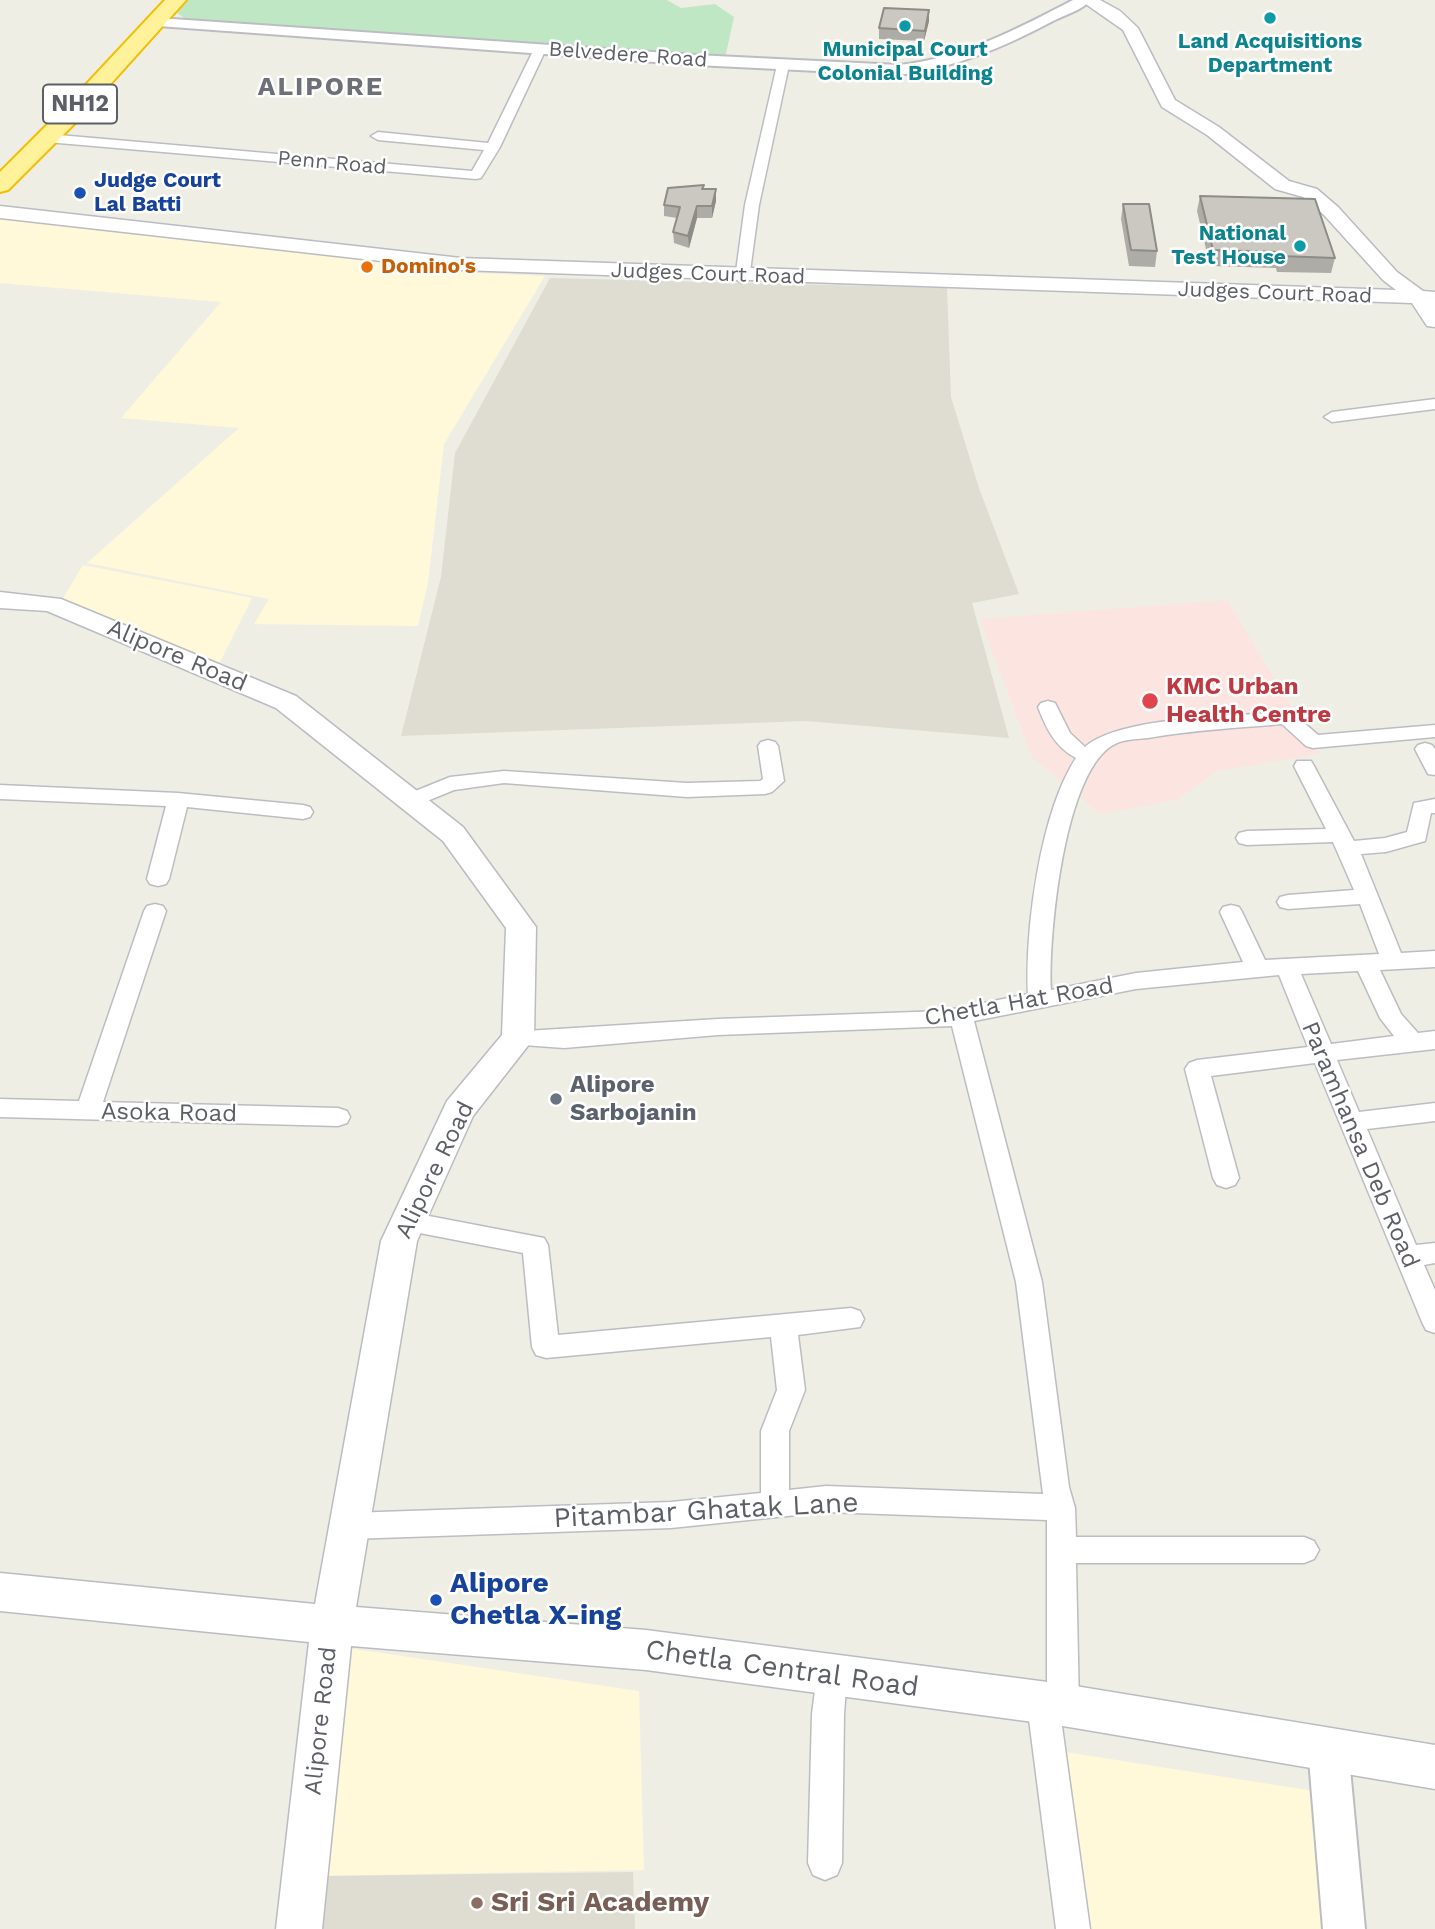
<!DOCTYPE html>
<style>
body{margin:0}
canvas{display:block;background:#efeee4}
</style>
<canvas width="1435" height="1929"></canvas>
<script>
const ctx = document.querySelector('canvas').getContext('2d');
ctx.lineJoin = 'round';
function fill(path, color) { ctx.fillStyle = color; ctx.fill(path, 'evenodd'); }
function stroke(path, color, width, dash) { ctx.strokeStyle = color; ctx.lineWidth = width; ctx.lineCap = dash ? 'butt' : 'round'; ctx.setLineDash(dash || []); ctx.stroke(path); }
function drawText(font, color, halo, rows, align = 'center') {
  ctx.font = font + ' "Work Sans",sans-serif'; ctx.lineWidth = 5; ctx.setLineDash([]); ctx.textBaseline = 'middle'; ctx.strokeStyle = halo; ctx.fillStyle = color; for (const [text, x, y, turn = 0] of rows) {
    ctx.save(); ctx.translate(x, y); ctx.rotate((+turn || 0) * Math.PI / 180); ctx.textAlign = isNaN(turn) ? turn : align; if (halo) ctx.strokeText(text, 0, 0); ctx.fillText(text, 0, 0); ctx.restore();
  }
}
fill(new Path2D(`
 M0 216 267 247 264 252 268 247 475 273 545 276 444 444 428 583 418 626 254 624 269 599 87 563 239 428 121 418 221 302 0 283Z
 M83 565 252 598 218 666 62 600Z
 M341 1647 639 1691 644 1870 322 1876Z
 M1065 1752 1320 1792 1331 1929H1081Z`), '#fff9da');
fill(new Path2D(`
 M550 278 947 288 951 397 979 488 1019 594 972 603 1009 738 806 721 401 736 441 577 455 453Z
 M633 1872 635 1929H317L322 1876Z`), '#dfddd2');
fill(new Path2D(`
 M1227 600 1320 754 1217 771 1177 800 1100 814 1032 757 980 619Z`), '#fce5e0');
fill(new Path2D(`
 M186 0H667L681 8 715 4 734 17 725 58 187 20 177 13Z`), '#c0e7c4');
const minor = new Path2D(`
 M540 45 546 49 500 147 481 178 476 179 47 142 40 138 47 134 472 171 484 150 378 140 371 136 378 132 488 143 534 49Z
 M783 61 789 65 759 205 749 279 742 283 735 279 745 205 777 65Z
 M1435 399V409L1332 422 1324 417 1332 412Z
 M1048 701 1055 703 1070 733 1085 747C1120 716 1239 716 1287 712L1294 714 1318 735 1435 725V737L1313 748 1306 746 1282 724C1238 728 1193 730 1148 738 1138 739 1126 739 1117 743 1064 765 1048 938 1051 990L1136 973 1243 962 1220 912 1223 907 1231 905 1239 907 1242 912 1265 960 1379 954 1360 904 1288 909 1280 907 1277 902 1280 897 1288 895 1354 890 1333 842 1247 845 1239 843 1236 838 1239 833 1247 831 1326 829 1294 766 1297 761H1311L1314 766 1354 841 1385 838 1407 832 1414 803 1435 799V813H1431L1425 841 1386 852 1361 854 1401 953 1435 951V967L1380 970 1401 1014 1418 1033 1435 1031V1049L1337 1060 1359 1112 1435 1103V1121L1367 1129 1416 1245 1435 1243V1263L1424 1265 1435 1290V1333L1426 1330 1422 1322 1315 1063 1211 1076 1239 1178 1235 1185 1226 1188 1217 1185 1213 1178 1185 1069 1189 1063 1197 1060 1308 1047 1279 975 1136 989 974 1021 1042 1282 1069 1487 1075 1508 1076 1537H1304L1314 1541 1319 1550 1314 1559 1304 1563H1076L1079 1705 1074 1716 1061 1719 1090 1929H1056L1027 1704 1032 1693 1043 1689 1047 1691V1520L826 1512 671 1528 350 1539 340 1535 335 1526 340 1517 350 1513 671 1502 761 1493V1431L777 1390 771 1337 546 1358 536 1355 532 1347 523 1253 399 1229 395 1222 399 1215 408 1212 544 1238 548 1245 558 1335 851 1308 860 1311 864 1319 860 1327 798 1335 805 1390 789 1431V1490L826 1486 1043 1494 1016 1282 952 1026 718 1035 564 1048 510 1044 506 1038 510 1032 718 1019 943 1011 1028 994C1025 929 1040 813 1076 758 1055 747 1046 728 1038 707L1041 703ZM1358 971 1380 1018 1394 1036 1331 1044 1301 974Z
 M768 740 775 742 778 746 784 781 772 792 765 794 687 797 504 783 454 790 410 808 403 806 400 801 403 796 450 777 504 771 687 783 760 781 763 779 758 746 761 742Z
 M1425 743 1432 745 1435 749V775L1428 774 1415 749 1418 745Z
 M0 785 178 793 303 805 310 807 313 812 310 817 303 819 187 807 169 879 166 884 158 886 150 884 147 879 166 806 0 799Z
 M155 904 163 906 166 911 103 1102 338 1108 347 1111 350 1117 347 1123 338 1126 0 1117V1099L79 1101 144 911 147 906Z
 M832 1660 843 1665 847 1675 844 1714 842 1863 837 1875 825 1880 813 1875 808 1863 812 1714 817 1675 821 1665Z`);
const tertiary = new Path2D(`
 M1073 0H1091C1082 10 1065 15 1053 21 1004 47 955 68 899 75L696 65 158 26 151 22 158 18 696 55 899 65C963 58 1017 29 1073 0Z
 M1328 1728 1342 1734 1348 1747 1365 1929H1323L1308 1747 1314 1734Z`);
const secondary = new Path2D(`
 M1080 0H1100L1120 11 1138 28 1175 100 1219 127 1289 181 1317 189 1338 207 1397 272 1423 291 1435 292V327L1427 326 1412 303 461 270 0 218V206L461 258 1396 290 1383 280 1324 215 1303 197 1275 189 1207 135 1162 107 1123 30Z
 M0 592 61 599 296 696 463 827 536 927 534 1038 473 1116 417 1241 356 1607 646 1630 1063 1684 1435 1745V1789L1063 1726 646 1670 351 1646 322 1929H276L309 1642 0 1611V1573L315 1604 381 1241 447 1101 502 1035 506 928 443 841 276 708 47 611 0 608Z`);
const trunk = new Path2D(`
 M165 0H186L80 118 8 190 0 192V172L64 108Z`);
stroke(minor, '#bcbdc3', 3);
stroke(tertiary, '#bcbdc3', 4);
stroke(secondary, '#babcc3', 3);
stroke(trunk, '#f3be00', 4);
fill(minor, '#fff');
fill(tertiary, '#fff');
fill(secondary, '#fff');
fill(trunk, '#fff29a');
fill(new Path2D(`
 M929 10V21L924 41 879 39V28Z
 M704 189 716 201 712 218H697L689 248 674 243 673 232 677 218 664 216V205Z
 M1200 196 1335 258 1331 273 1277 272 1276 268 1210 266 1197 211Z
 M1123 204 1157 251 1155 267 1129 266 1121 219Z`), '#aeaca6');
fill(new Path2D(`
 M929 10V21L924 41 925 31Z
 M716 189V201L712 218V206Z
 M697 206V218L689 248 688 236Z`), '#8d8c87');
const building = new Path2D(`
 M884 8 929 10 925 31 879 28Z
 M704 185 702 189H716L712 206H697L688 236 673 232 680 207 664 205 668 188Z
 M1200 196 1315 199 1335 258 1280 256 1279 252 1213 250Z
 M1123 204H1149L1157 251 1131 250Z`);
fill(building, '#cac8c1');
stroke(building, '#8d8c87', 2);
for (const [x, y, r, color] of [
 [1270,18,7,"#0f9aa8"],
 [905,26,7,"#0f9aa8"],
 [80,193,7,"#1a4fb4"],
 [1300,246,7,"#0f9aa8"],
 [367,267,7,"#e8710a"],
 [1150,701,9,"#e0444e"],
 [556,1099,7,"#6b7280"],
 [436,1600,7,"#1a4fb4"],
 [477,1903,7,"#8d6e63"]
]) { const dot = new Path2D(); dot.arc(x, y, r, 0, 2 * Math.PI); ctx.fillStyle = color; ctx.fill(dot); stroke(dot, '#fff', 2.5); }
drawText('bold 21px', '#0d838f', '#fff', [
 ["Land Acquisitions",1270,42],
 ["Department",1270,66],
 ["Municipal Court",905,50],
 ["Colonial Building",905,74],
 ["National",1286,234,"right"],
 ["Test House",1286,258,"right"]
]);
drawText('21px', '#5c5f65', '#fff', [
 ["Belvedere Road",628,55,4],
 ["Penn Road",332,163,5],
 ["Judges Court Road",708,274,2],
 ["Judges Court Road",1275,293,2]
]);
drawText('bold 21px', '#164399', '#fff', [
 ["Judge Court",94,181],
 ["Lal Batti",94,205]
], 'left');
drawText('bold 21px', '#c56008', '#fff', [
 ["Domino's",381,267]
], 'left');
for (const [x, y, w] of [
 [80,104,74]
]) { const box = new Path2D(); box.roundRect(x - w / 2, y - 19.5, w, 39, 5); ctx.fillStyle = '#fff'; ctx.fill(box); stroke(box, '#5c5f65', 2); }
drawText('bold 23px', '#5c5f65', null, [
 ["NH12",80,104]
]);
drawText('24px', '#5c5f65', '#fff', [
 ["Alipore Road",177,656,23],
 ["Chetla Hat Road",1019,1002,-10],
 ["Asoka Road",169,1113,1],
 ["Paramhansa Deb Road",1360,1145,67],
 ["Alipore Road",435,1170,-64],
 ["Alipore Road",321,1721,-84]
]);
drawText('bold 24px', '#be3a42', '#fff', [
 ["KMC Urban",1166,687],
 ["Health Centre",1166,715]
], 'left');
drawText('bold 24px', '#5b616d', '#fff', [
 ["Alipore",570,1085],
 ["Sarbojanin",570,1113]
], 'left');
ctx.letterSpacing = '2px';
drawText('bold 26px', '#6d7177', '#fff', [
 ["ALIPORE",321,87]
]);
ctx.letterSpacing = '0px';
drawText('28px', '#5c5f65', '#fff', [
 ["Pitambar Ghatak Lane",706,1511,-3],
 ["Chetla Central Road",782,1669,8]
]);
drawText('bold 28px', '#164399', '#fff', [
 ["Alipore",450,1584],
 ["Chetla X-ing",450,1616]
], 'left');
drawText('bold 28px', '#785e54', '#fff', [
 ["Sri Sri Academy",491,1903]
], 'left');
</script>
